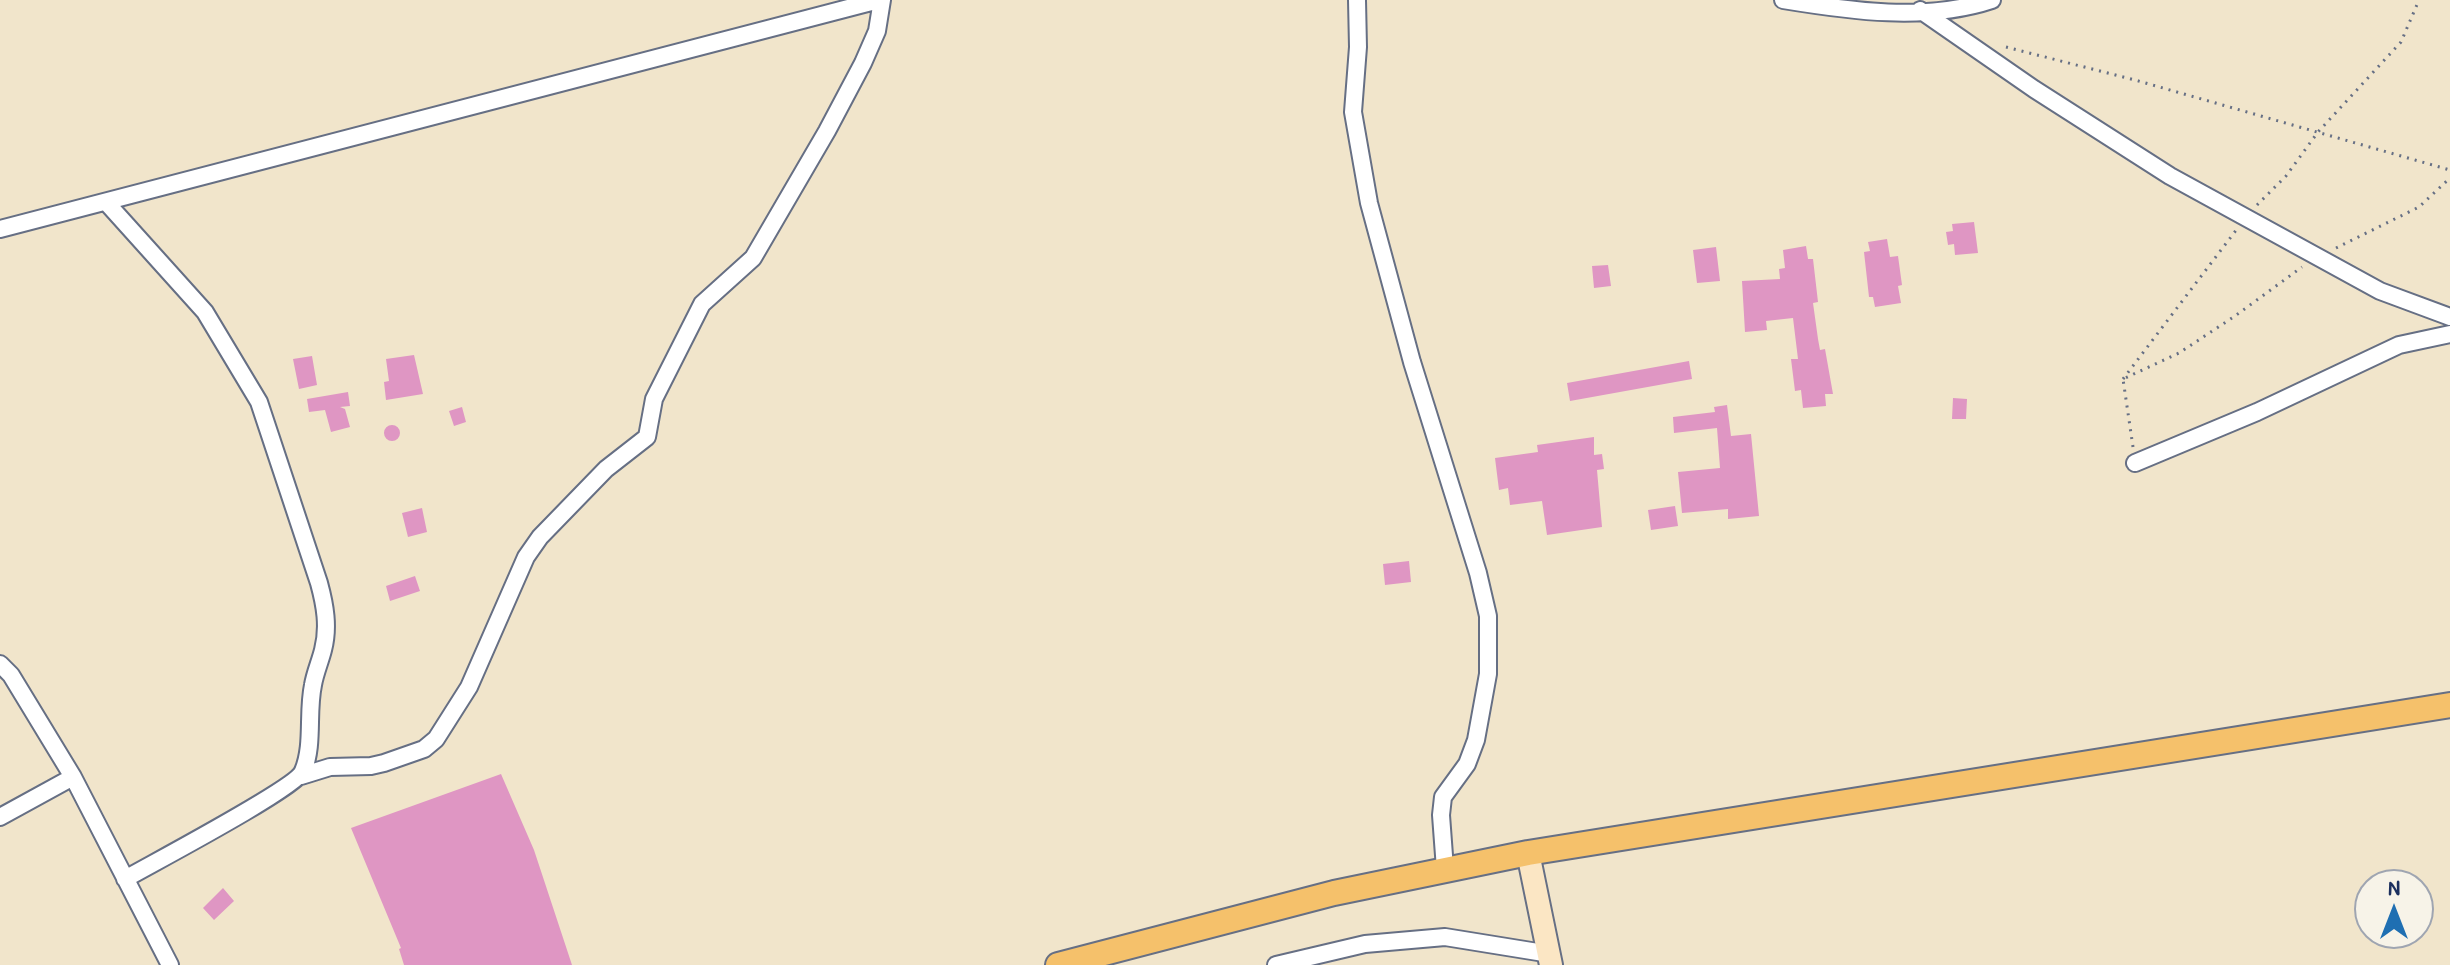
<!DOCTYPE html>
<style>
body{margin:0}
#map{position:relative;width:2450px;height:965px;overflow:hidden;background:#f1e5cb;font-family:"Patrick Hand",sans-serif}
canvas{display:block}
.north{position:absolute;left:2354px;top:869px;width:80px;height:80px;box-sizing:border-box;background:#f7f3e8;border:2px solid #9fa5b1;border-radius:50%;rotate:0deg;font-size:22px;font-weight:700;line-height:32px;text-align:center;color:#1b2f5e}
.north::after{content:'';display:block;margin:auto;width:28px;height:36px;background:#1f6fb2;clip-path:polygon(50% 0,100% 100%,50% 72%,0 100%)}
</style>
<div id="map">
<canvas width="2450" height="965"></canvas>
<div class="north">N</div>
</div>
<script>
const ctx = document.querySelector('canvas').getContext('2d');
ctx.lineJoin = 'round';
function fill(path, color) { ctx.fillStyle = color; ctx.fill(path, 'evenodd'); }
function stroke(path, color, width, dash) { ctx.strokeStyle = color; ctx.lineWidth = width; ctx.lineCap = dash ? 'butt' : 'round'; ctx.setLineDash(dash || []); ctx.stroke(path); }
fill(new Path2D(`
 M1974 222 1978 253 1955 255 1954 244 1948 245 1946 232 1953 231 1952 224Z
 M1887 239 1890 257 1898 256 1902 285 1898 286 1901 303 1875 307 1873 297H1869L1864 252 1870 251 1868 242Z
 M1806 246 1808 259H1813L1818 302 1813 303 1818 339 1820 350 1825 349 1833 394H1825L1826 406 1803 408 1801 390 1795 391 1791 359H1798L1793 318 1766 321 1767 330 1745 332 1742 281 1780 279 1779 269 1785 268 1783 250Z
 M1716 247 1720 281 1697 283 1693 250Z
 M1608 265 1611 286 1594 288 1592 266Z
 M414 355 423 394 386 400 384 382 389 381 386 359Z
 M312 356 317 385 299 389 293 359Z
 M1689 361 1692 379 1570 401 1567 383Z
 M348 392 350 406 340 407 345 409 350 427 331 432 325 410 309 412 307 399Z
 M1953 398 1967 399 1966 419H1952Z
 M1727 405 1731 436 1751 434 1759 516 1728 519V509L1682 513 1678 472 1720 468 1717 428 1674 433 1673 417 1715 412 1714 407Z
 M462 407 466 422 454 426 449 411Z
 M384 433a8 8 0 1 1 16 0a8 8 0 1 1-16 0Z
 M1594 437V455L1602 454 1604 469 1597 470 1602 527 1547 535 1542 501 1510 505 1508 488 1499 490 1495 458 1538 452 1537 445Z
 M1675 506 1678 526 1651 530 1648 510Z
 M422 508 427 532 408 537 402 513Z
 M1409 561 1411 582 1385 585 1383 564Z
 M415 576 420 591 390 601 386 586Z
 M501 774 534 850 572 965H404L399 949 401 948 351 828Z
 M223 888 234 901 214 920 203 908Z`), '#df96c3');
const street = new Path2D(`
 M1357 0 1358 47 1353 112 1369 203 1412 362 1478 573 1488 616V674L1476 740 1467 764 1443 797 1441 815 1445 869
 M1783 0C1850 11 1926 22 1992 0
 M1920 10 2034 89 2170 176 2380 291 2450 317
 M106 202 205 312 259 402 319 583C325 605 329 627 323 650 320 662 315 673 313 685 307 713 314 745 303 771 296 788 151 864 125 879
 M0 229 879 0
 M2135 463 2257 412 2399 345 2450 334
 M0 664 11 675 73 777 170 965
 M301 776 330 767 371 766 384 763 424 749 436 739 469 687 526 557 540 537 606 469 647 437 654 399 702 304 753 258 827 131 863 63 877 31 882 0
 M0 817 73 777
 M1276 965 1365 944 1445 937 1550 954`);
const secondary = new Path2D(`
 M1528 853 1551 965`);
const primary = new Path2D(`
 M1058 965 1334 893 1528 853 2450 705`);
stroke(street, '#666f84', 20);
stroke(secondary, '#666f84', 26);
stroke(primary, '#666f84', 28);
stroke(new Path2D(`
 M2006 47 2135 80 2450 170
 M2257 205 2286 176 2318 132 2401 42 2419 0
 M2336 248 2419 207 2450 178
 M2123 379 2237 229
 M2133 447 2123 379 2179 353 2235 316 2302 267`), '#666f84', 3, [2, 6]);
stroke(street, '#fff', 16);
stroke(secondary, '#fbe6c4', 22);
stroke(primary, '#f5c16b', 24);
</script>
